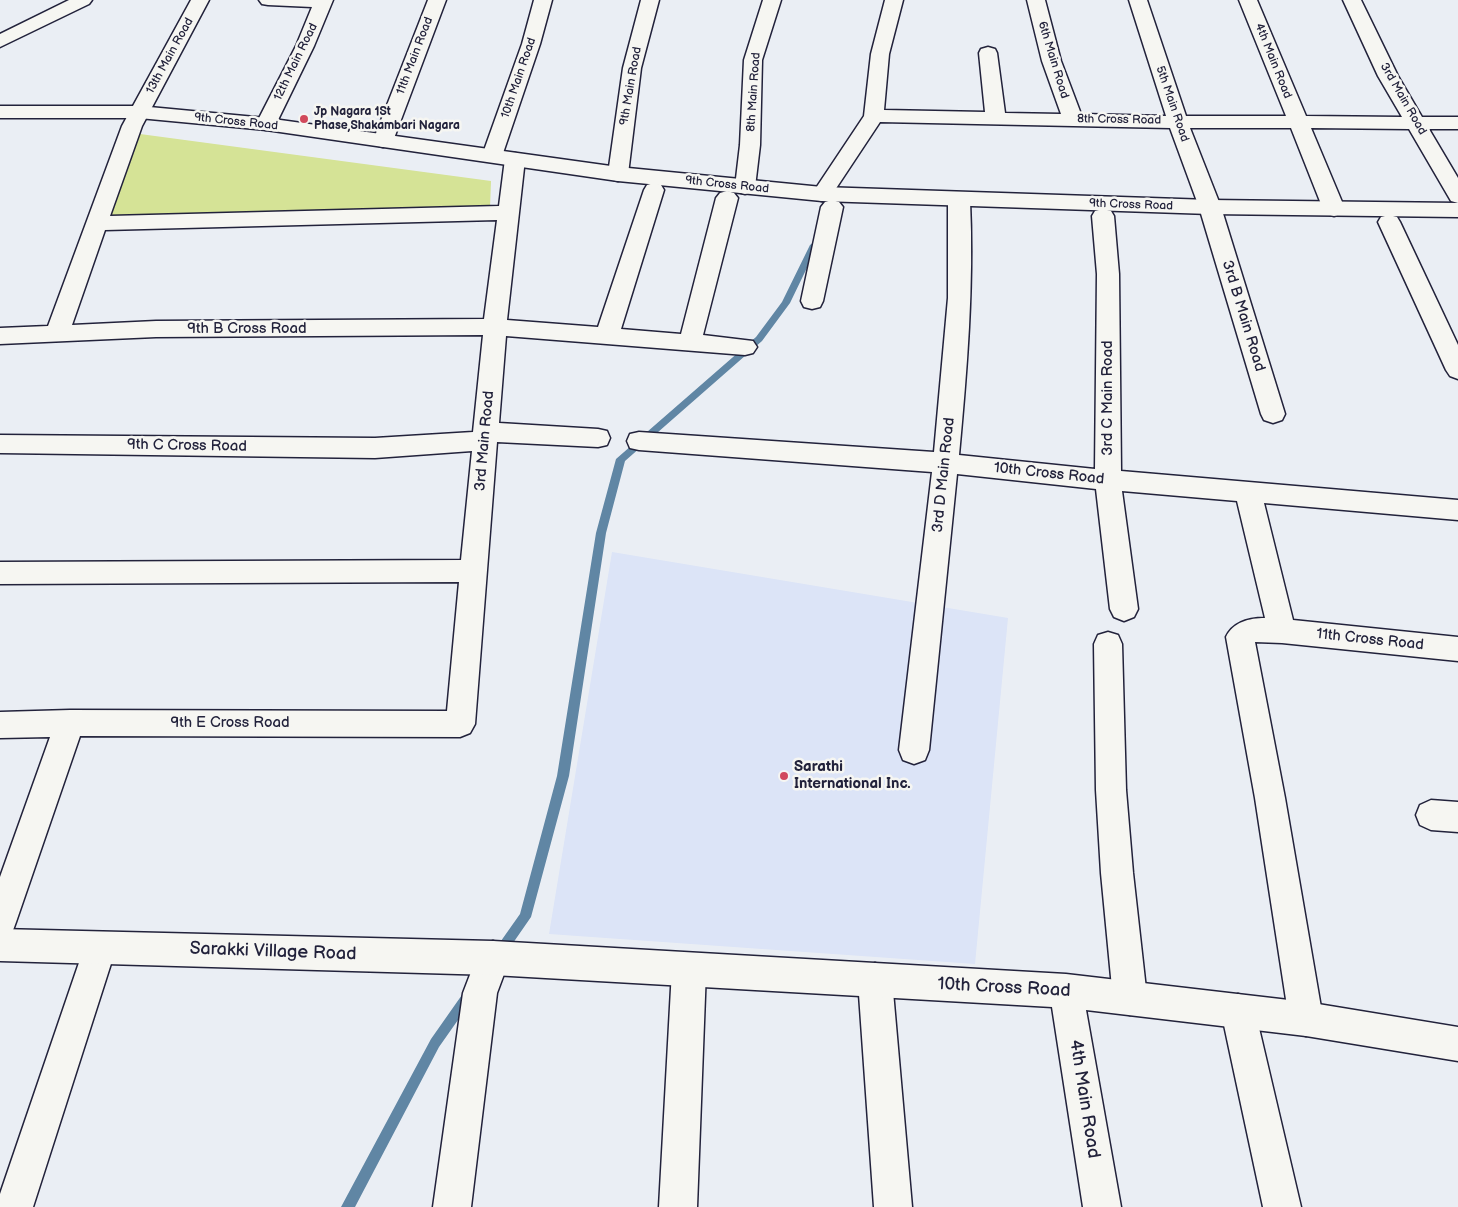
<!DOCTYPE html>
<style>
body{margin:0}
canvas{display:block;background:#eaeef4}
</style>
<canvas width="1458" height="1207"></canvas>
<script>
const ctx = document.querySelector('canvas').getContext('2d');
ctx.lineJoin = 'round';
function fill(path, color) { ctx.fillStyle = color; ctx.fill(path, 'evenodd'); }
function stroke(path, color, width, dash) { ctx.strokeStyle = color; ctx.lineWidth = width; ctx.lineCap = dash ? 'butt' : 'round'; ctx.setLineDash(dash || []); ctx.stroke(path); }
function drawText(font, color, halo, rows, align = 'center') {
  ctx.font = font + ' "Balsamiq Sans",sans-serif'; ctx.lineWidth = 5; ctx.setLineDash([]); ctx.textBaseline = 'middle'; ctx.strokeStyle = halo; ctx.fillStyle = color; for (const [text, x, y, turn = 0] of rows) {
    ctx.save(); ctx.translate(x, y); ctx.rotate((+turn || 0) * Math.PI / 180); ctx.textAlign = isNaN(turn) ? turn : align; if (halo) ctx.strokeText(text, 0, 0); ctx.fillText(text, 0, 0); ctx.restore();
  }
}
fill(new Path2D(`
 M612 552 1008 618 975 964 549 934Z`), '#dce4f7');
fill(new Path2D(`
 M140 134 491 181 490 208 106 216Z`), '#d5e396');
fill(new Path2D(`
 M814 242 818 245 790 303 762 341 625 461 606 533 569 776 531 917 504 956 500 958 496 956 494 952 496 948 520 914 557 776 596 533 616 459 756 337 782 302 810 245Z
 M468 990 472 992 474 996 472 1000 439 1047 355 1207H341L431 1039 464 992Z`), '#6086a4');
const minor = new Path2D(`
 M69 0H92L89 4 0 47V34Z
 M191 0H209L142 126 110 216 499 206 505 159 508 155 515 153 522 155 525 159 507 320 598 327 644 190 647 185 654 183 661 185 664 190 621 329 681 334 716 198 720 193 727 191 734 193 738 198 703 335 753 341 757 347 753 353 745 355 506 336 499 423 598 429 607 431 610 438 607 445 598 447 497 442 475 724 470 733 460 737 80 736 16 922 12 933 0 938V877L50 737 0 738V712L70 710 447 711 459 582 0 584V562L461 560 472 451 375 458 0 453V435L375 438 473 432 483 335 156 337 0 344V328L48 326 122 126ZM497 220 484 319 156 321 72 325 105 230Z
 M259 0H333L314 46 276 124 273 128 266 130 259 128 256 124 296 46 312 7 268 5 262 4Z
 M428 0H446L393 141 390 145 383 147 376 145 373 141Z
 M534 0H552L540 44 502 156 499 160 492 162 485 160 482 156 522 44Z
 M641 0H659L641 68 628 174 625 179 618 181 611 179 608 174 623 68Z
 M763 0H781L762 60 760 145 755 187 752 192 745 194 738 192 735 187 740 145 744 60Z
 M885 0H903L889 54 884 110 985 112 979 53 981 49 988 47 995 49 997 53 1005 113 1061 114 1042 61 1027 0H1045L1061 61 1081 114 1166 116 1129 0H1147L1186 116H1286L1239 0H1257L1306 116 1402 117 1378 76 1343 0H1361L1398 76 1422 117H1458V129H1429L1458 178V203L1451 201 1409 129 1311 128 1345 209 1341 214 1334 216 1327 214 1323 209 1291 128H1190L1221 207 1285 414 1282 420 1273 423 1264 420 1261 414 1199 207 1170 128 880 122 829 199 822 201 815 199 812 194 864 116 871 54Z
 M959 193 966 195 970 200C974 285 967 370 959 455L1095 469 1097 274 1092 216 1095 211 1103 209 1111 211 1114 216 1119 274 1121 471 1458 500V520L1264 503 1293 620 1458 637V661L1282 643 1255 642 1285 798 1323 1019 1318 1031 1306 1036 1294 1031 1289 1019 1255 798 1226 637C1233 622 1249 618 1265 618L1237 501 1122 491 1138 609 1134 617 1124 621 1114 617 1110 609 1096 489 957 474 929 750 925 760 914 764 903 760 899 750 932 472 639 450 630 448 627 441 630 434 639 432 934 452 948 298V200L952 195Z
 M832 200 839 202 843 207 823 301 820 307 812 309 804 307 801 301 821 207 825 202Z
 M1389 215 1397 217 1400 222 1458 345V379L1450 376 1446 370 1378 222 1381 217Z
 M1108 632 1118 635 1122 644 1126 790 1133 873 1147 998 1142 1010 1130 1015 1118 1010 1113 998 1101 873 1096 790 1094 644 1098 635Z
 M1431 800 1458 802V832L1431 830 1420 825 1416 815 1420 805Z
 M100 932 112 936 116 948 33 1207H0V1194L84 948 88 936Z
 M493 941 505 946 510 958 497 993 471 1207H433L463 993 481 946Z
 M689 953 701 958 706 970 697 1207H659L672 970 677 958Z
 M875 963 887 968 892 980 912 1207H874L858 980 863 968Z
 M1238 994 1250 999 1255 1011 1301 1207H1263L1221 1011 1226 999Z`);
const tertiary = new Path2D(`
 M0 929 493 941 1066 974 1306 1002 1458 1027V1061L1306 1036 1086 1010 1121 1207H1083L1052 1007 493 975 0 961Z`);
const secondary = new Path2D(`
 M0 106H139L266 118 618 167 822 187 1210 200 1458 203V217L1210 214 822 201 618 181 266 130 139 118H0Z`);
stroke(minor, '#22223b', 3);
stroke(tertiary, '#22223b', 3);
stroke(secondary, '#22223b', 3);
fill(minor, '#f6f6f2');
fill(tertiary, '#f6f6f2');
fill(secondary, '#f6f6f2');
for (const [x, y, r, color] of [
 [304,119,5,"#d1495b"],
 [784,776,5,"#d1495b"]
]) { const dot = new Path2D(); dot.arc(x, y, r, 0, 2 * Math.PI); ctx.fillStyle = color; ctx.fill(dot); stroke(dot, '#f6f6f2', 2); }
drawText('12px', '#22223b', '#f6f6f2', [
 ["13th Main Road",170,56,-61],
 ["11th Main Road",415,56,-69],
 ["6th Main Road",1053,60,73],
 ["4th Main Road",1273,61,68],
 ["12th Main Road",296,62,-64],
 ["10th Main Road",519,78,-71],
 ["9th Main Road",631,86,-80],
 ["8th Main Road",754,92,-86],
 ["3rd Main Road",1403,99,60],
 ["5th Main Road",1172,104,71],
 ["8th Cross Road",1119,120,1],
 ["9th Cross Road",236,122,6],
 ["9th Cross Road",727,185,6],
 ["9th Cross Road",1131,205,2]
]);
drawText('bold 12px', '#22223b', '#f6f6f2', [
 ["Jp Nagara 1St",314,112],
 ["Phase,Shakambari Nagara",314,126]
], 'left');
drawText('15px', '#22223b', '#f6f6f2', [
 ["3rd B Main Road",1243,316,73],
 ["9th B Cross Road",247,329],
 ["3rd C Main Road",1108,398,-90],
 ["3rd Main Road",485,441,-85],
 ["9th C Cross Road",187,446,1],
 ["10th Cross Road",1049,474,6],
 ["3rd D Main Road",944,475,-84],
 ["11th Cross Road",1370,640,6],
 ["9th E Cross Road",230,723]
]);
drawText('bold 15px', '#22223b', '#f6f6f2', [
 ["Sarathi",794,767],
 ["International Inc.",794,784]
], 'left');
drawText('18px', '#22223b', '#f6f6f2', [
 ["Sarakki Village Road",273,952,2],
 ["10th Cross Road",1004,988,3],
 ["4th Main Road",1084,1099,81]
]);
</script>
